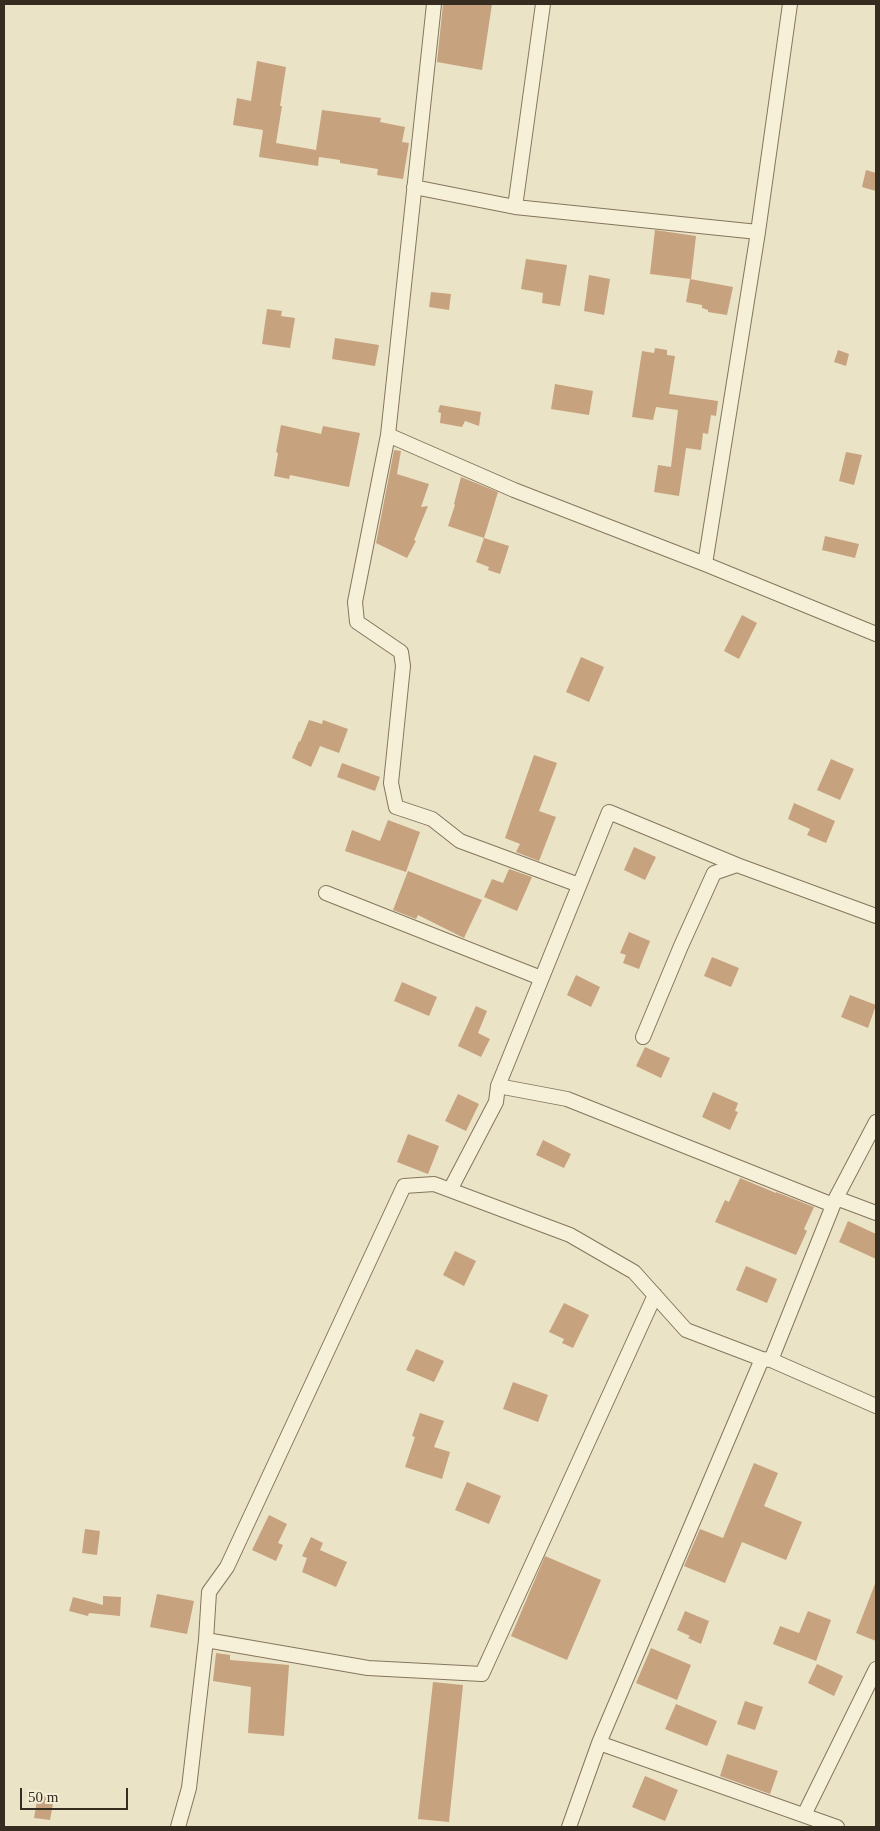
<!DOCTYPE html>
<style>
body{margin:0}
#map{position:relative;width:880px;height:1831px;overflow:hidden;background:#ebe3c6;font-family:"Times New Roman",serif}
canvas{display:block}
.frame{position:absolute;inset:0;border:5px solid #362c20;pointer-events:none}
.scale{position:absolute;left:20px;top:1788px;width:108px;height:22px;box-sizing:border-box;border:2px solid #362c20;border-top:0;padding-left:6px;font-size:15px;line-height:18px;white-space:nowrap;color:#362c20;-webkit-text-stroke:4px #f3edd5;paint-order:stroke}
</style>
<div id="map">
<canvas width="880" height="1831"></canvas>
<div class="frame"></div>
<div class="scale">50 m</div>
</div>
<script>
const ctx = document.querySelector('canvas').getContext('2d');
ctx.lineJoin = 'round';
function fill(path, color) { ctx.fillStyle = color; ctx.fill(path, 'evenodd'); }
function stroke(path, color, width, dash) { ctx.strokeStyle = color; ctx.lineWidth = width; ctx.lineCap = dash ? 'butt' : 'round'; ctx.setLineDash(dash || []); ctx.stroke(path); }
fill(new Path2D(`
 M443 4H492L482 70 437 62Z
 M257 61 286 67 280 106H282L276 143 316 150 322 110 381 118 380 122 405 127 402 142 409 143 403 179 377 175 378 169 340 163V160L319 157 318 166 259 157 263 130 233 125 237 98 251 101Z
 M866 170 876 173V191L862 187Z
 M655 230 696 236 691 279 650 274Z
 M526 259 567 265 560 306 542 303 543 293 521 289Z
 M589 275 610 279 604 315 584 311Z
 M690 279 733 287 727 315 708 312V310L702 308V305L686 302Z
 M431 292 451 294 449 310 429 307Z
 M267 309 282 311 281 316 295 318 290 348 262 344Z
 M335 338 379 345 375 366 332 359Z
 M655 348 667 350V355L675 356 669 394 718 401 716 416 711 415 708 434 703 433 701 450 686 448 679 496 654 492 658 465 671 467 678 410 656 407 653 420 632 417 642 351 654 353Z
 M838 350 849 354 846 366 834 362Z
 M555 384 593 391 589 415 551 409Z
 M440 405 481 412 479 426 465 421 462 427 440 423 441 413 438 412Z
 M281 425 321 434 323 426 360 433 349 487 290 475 289 479 274 476 278 453 276 452Z
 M394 450 401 451 397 474 429 484 421 507 428 506 414 540 416 541 407 558 376 543Z
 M846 452 862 455 854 485 839 481Z
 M461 477 498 492 484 538 448 526 455 505 454 504Z
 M825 536 859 544 855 558 822 550Z
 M484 538 509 546 500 574 488 570 489 567 476 562Z
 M742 615 757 623 739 659 724 651Z
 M581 657 604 667 589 702 566 692Z
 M309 720 322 724 323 720 348 729 339 753 320 746 311 767 292 758 299 741 300 742Z
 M534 755 557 763 539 811 556 817 539 861 516 852 520 844 505 838Z
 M831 759 854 769 840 800 817 790Z
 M342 763 380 777 375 791 337 777Z
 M794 803 835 821 826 843 807 835 810 829 788 819Z
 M388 820 420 832 406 872 345 851 352 830 380 841Z
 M634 847 656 857 645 880 624 870Z
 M509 869 532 877 517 911 484 897 492 879 503 883Z
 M408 871 482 900 464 938 418 915 416 919 393 910Z
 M629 932 650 941 639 969 623 963 626 955 620 953Z
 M712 957 739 968 731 987 704 976Z
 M576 975 600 987 591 1007 567 995Z
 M402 982 437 997 429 1016 394 1001Z
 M850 995 876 1005 868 1028 841 1017Z
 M476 1006 487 1011 478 1033 490 1039 481 1057 458 1046Z
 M645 1047 670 1058 661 1078 636 1066Z
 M713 1092 738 1103 735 1111 738 1112 730 1130 702 1117Z
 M458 1094 479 1104 466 1131 445 1121Z
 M408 1134 439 1146 428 1174 397 1162Z
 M543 1140 571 1154 564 1168 536 1155Z
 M740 1178 776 1193V1192L814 1207 804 1229 807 1231 796 1255 715 1222 725 1200 729 1202Z
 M848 1221 876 1234V1259L839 1242Z
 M455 1251 476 1261 464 1286 443 1275Z
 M746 1266 777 1279 767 1303 736 1290Z
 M564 1303 589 1315 573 1348 562 1343 564 1339 549 1332Z
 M416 1349 444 1361 434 1382 406 1370Z
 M513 1382 548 1395 538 1422 503 1409Z
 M420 1413 444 1421 434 1447 450 1452 442 1479 405 1467 415 1437 412 1436Z
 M754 1463 778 1473 764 1506 802 1522 786 1560 742 1542 725 1583 684 1566 700 1529 723 1538Z
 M467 1482 501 1496 489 1524 455 1510Z
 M269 1515 287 1524 278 1543 283 1545 276 1561 252 1550Z
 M85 1529 100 1531 97 1555 82 1553Z
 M311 1537 323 1543 320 1550 347 1562 336 1587 302 1572 307 1558 302 1556Z
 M545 1556 601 1580 567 1660 511 1636Z
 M875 1584H876V1641L856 1633Z
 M157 1594 194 1601 187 1634 150 1627Z
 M103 1596 121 1597 120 1616 89 1613 88 1616 69 1611 73 1597 103 1605Z
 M685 1611 709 1621 701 1644 688 1638 690 1636 677 1630Z
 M808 1611 831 1620 816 1661 773 1644 780 1626 799 1633Z
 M651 1648 691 1665 677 1700 636 1683Z
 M216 1653 230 1655V1660L289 1665 284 1736 248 1733 251 1687 213 1681Z
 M817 1664 843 1676 834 1696 808 1683Z
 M433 1682 463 1685 449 1822 418 1819Z
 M745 1701 763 1707 755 1730 737 1724Z
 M676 1704 717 1721 707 1746 665 1729Z
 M727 1754 778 1771 770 1794 720 1776Z
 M645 1776 678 1790 665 1821 632 1807Z
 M38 1795 54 1798 50 1820 34 1818Z`), '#c6a27f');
const minor = new Path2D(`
 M434 4 388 435 355 602 357 622 401 652 403 666 391 783 396 807 432 819 460 841 579 885
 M414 187 515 207 758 232
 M515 207 543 4
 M388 435 514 490 705 564 876 634
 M705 564 758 232 790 4
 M326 893 541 978
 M643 1037 681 946 714 873 737 865 876 916
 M498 1086 567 1099 833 1205
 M450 1190 496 1102 498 1086 609 812 737 865
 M836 1198 876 1213
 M655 1295 482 1674 368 1668 206 1640 209 1592 227 1567 404 1186 434 1184 570 1235 634 1272 686 1330 762 1359 771 1360 876 1406
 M771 1360 836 1198 876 1122
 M599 1743 837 1827
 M804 1815 876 1669
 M178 1827 189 1788 206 1640
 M569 1827 599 1743 762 1359`);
stroke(minor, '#85755d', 16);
stroke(minor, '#f6f0d9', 14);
</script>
